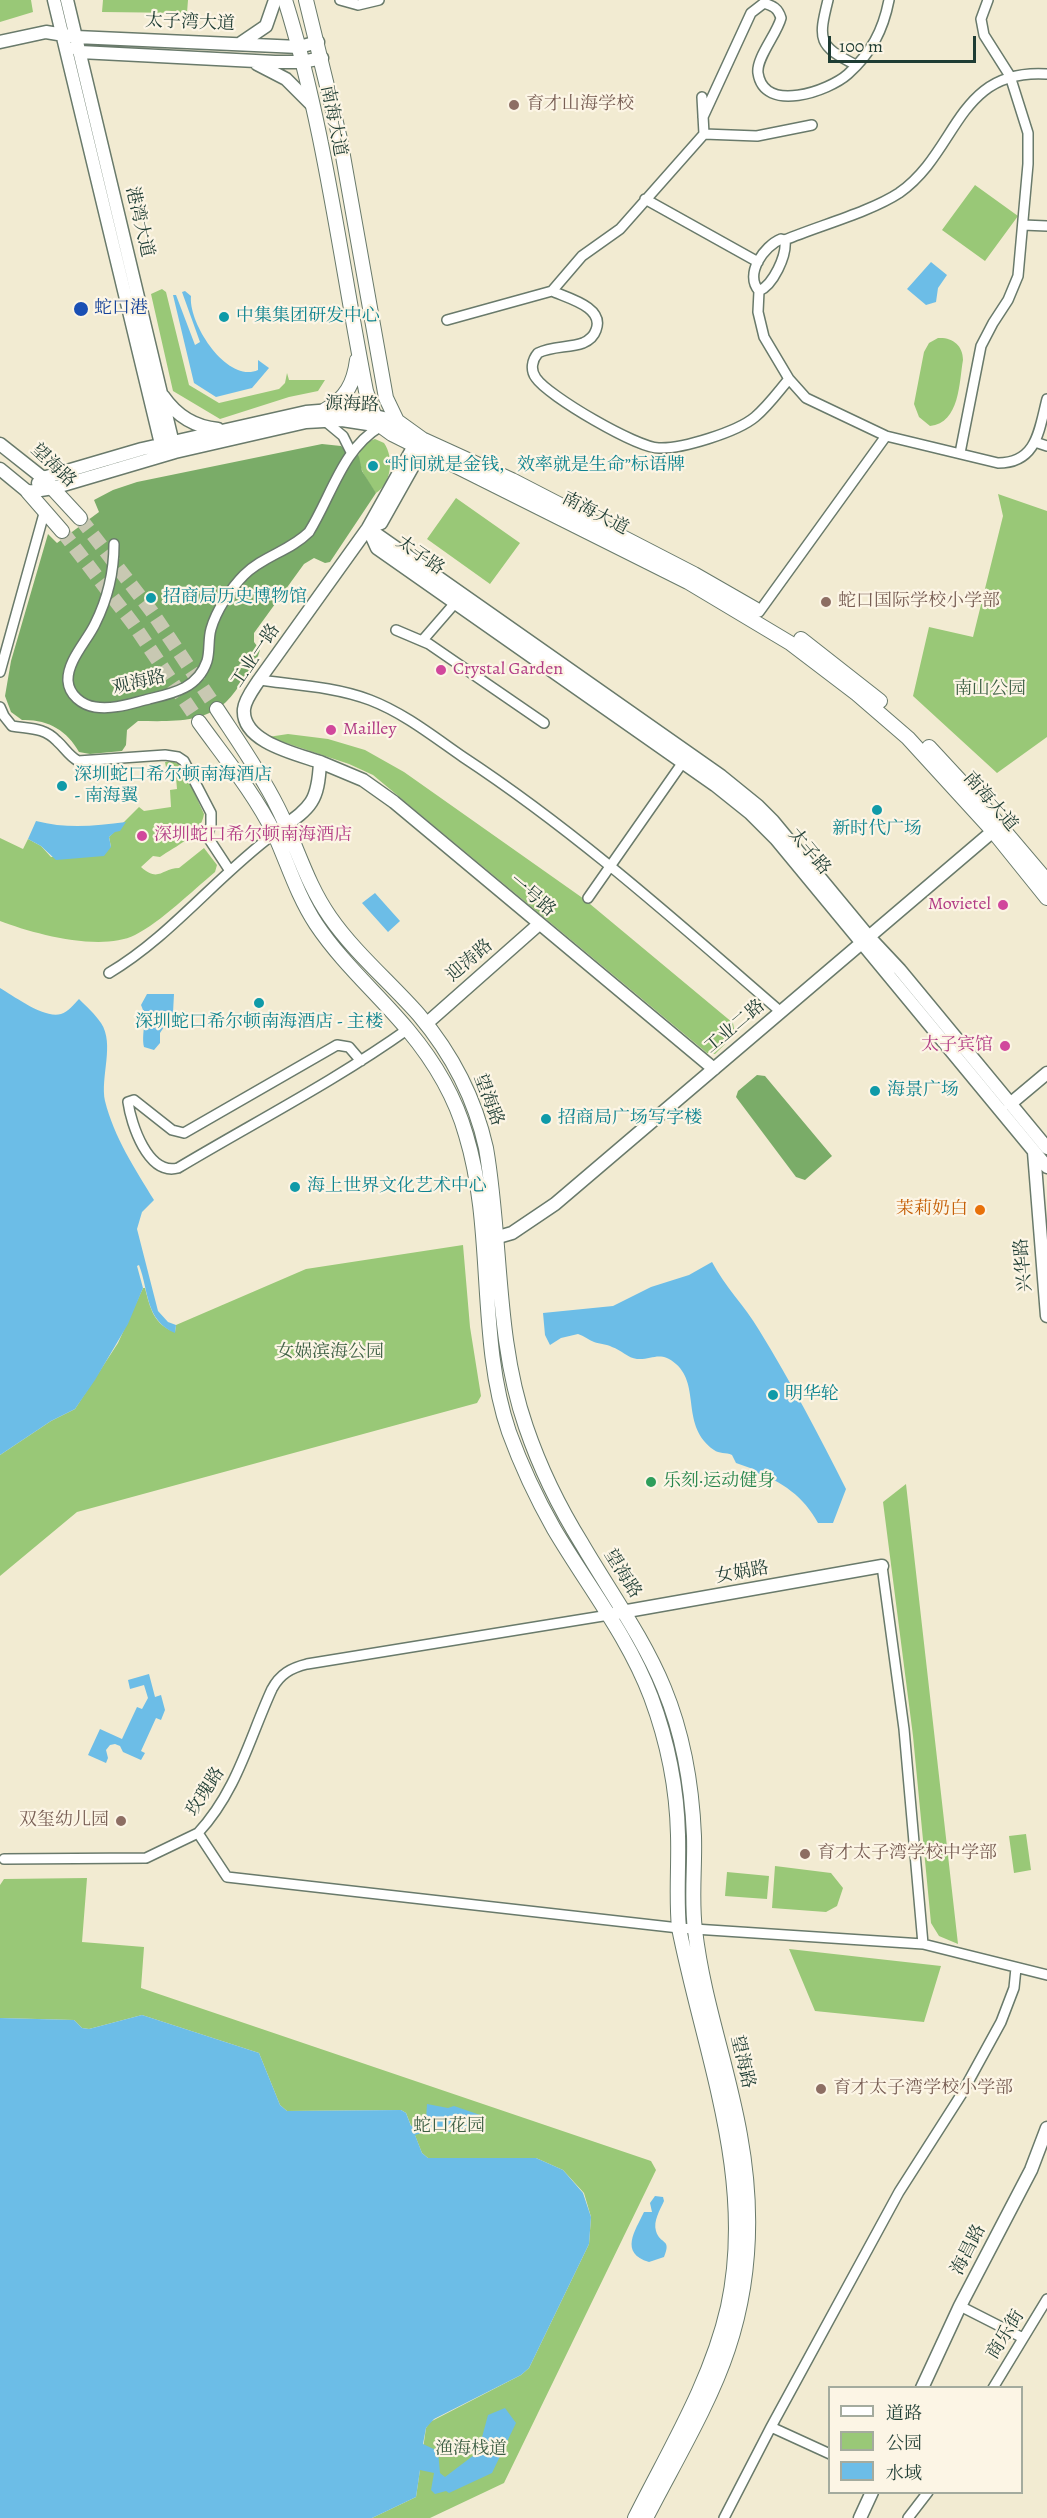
<!DOCTYPE html>
<meta charset="utf-8">
<style>
body{margin:0}
#map{position:relative;width:1047px;height:2518px;overflow:hidden;background:#f2ebd2;font-family:Alegreya,"Noto Serif SC",serif}
canvas{display:block}
.legend{position:absolute;left:828px;top:2386px;width:195px;height:108px;box-sizing:border-box;background:#fcf5e5;border:2px solid #a4ab9e;margin:0;padding:8px 10px;list-style:none;font-size:18px;color:#1f3d34}
.legend li{display:flex;align-items:center;gap:12px;height:30px}
.legend b{width:30px;border:2px solid #a4ab9e}
.scale{position:absolute;left:828px;top:36px;width:148px;height:27px;box-sizing:border-box;border:3px solid #1f3d34;border-top:0;padding-left:8px;font-size:18px;line-height:21px;white-space:nowrap;color:#1f3d34;-webkit-text-stroke:4px #fcf5e5;paint-order:stroke}
</style>
<div id="map">
<canvas width="1047" height="2518"></canvas>
<ul class="legend">
<li><b style="height:8px;background:#fff"></b>道路</li>
<li><b style="height:16px;background:#99c877"></b>公园</li>
<li><b style="height:16px;background:#6cbde7"></b>水域</li>
</ul>
<div class="scale">100 m</div>
</div>
<script>
const ctx = document.querySelector('canvas').getContext('2d');
ctx.lineJoin = 'round';
function fill(path, color) { ctx.fillStyle = color; ctx.fill(path, 'evenodd'); }
function stroke(path, color, width, dash) { ctx.strokeStyle = color; ctx.lineWidth = width; ctx.lineCap = dash ? 'butt' : 'round'; ctx.setLineDash(dash || []); ctx.stroke(path); }
function drawText(font, color, halo, rows, align = 'center') {
  ctx.font = font + ' Alegreya,"Noto Serif SC",serif'; ctx.lineWidth = 4.5; ctx.setLineDash([]); ctx.textBaseline = 'middle'; ctx.strokeStyle = halo; ctx.fillStyle = color; for (const [text, x, y, turn = 0] of rows) {
    ctx.save(); ctx.translate(x, y); ctx.rotate((+turn || 0) * Math.PI / 180); ctx.textAlign = isNaN(turn) ? turn : align; if (halo) ctx.strokeText(text, 0, 0); ctx.fillText(text, 0, 0); ctx.restore();
  }
}
fill(new Path2D(`
 M0 0H31L33 12 0 22Z
 M103 0H188L187 13 102 12Z
 M975 185 1018 216 985 261 942 230Z
 M162 289 166 292 189 385 219 403 279 389 285 383 287 373 289 380H325L318 391 289 397 220 419 173 391 151 294Z
 M938 338C952 337 963 345 963 360 959 382 960 423 930 426L919 417 914 404 924 352 929 343Z
 M375 439 384 443C394 457 392 483 376 493 364 476 345 449 375 439Z
 M998 494 1047 511V737L997 773 913 696 929 627 973 637 1003 516Z
 M456 498 520 543 490 584 427 539Z
 M288 734 328 739 365 750 404 772 584 899 733 1023 735 1034 715 1054 707 1053 373 775 349 764 268 737Z
 M172 761 182 766 185 772 204 814C201 835 176 846 160 857L153 856 141 867C159 883 162 868 179 868L204 848 217 865 215 872C192 891 161 922 135 935 101 952 34 934 0 921V838L23 849 28 839 41 846 51 857 111 847 109 837 139 807 144 811 171 807 170 790 177 789 175 766 166 767 165 762Z
 M463 1245 470 1327 481 1396 477 1403 77 1512 0 1576V1455L51 1421 75 1409 118 1343 143 1288H145C150 1308 154 1325 175 1332L176 1325 306 1269Z
 M906 1484 958 1944 939 1936 931 1923 913 1736 883 1502Z
 M1026 1834 1031 1870 1014 1873 1009 1836Z
 M775 1866 831 1873 843 1888 837 1906 826 1912 772 1908Z
 M727 1872 769 1876 767 1899 725 1896Z
 M87 1878 82 1942 144 1947 141 1988 651 2161 656 2170 504 2483 430 2518H372L416 2497 426 2428 430 2422 521 2375 529 2368 589 2244 591 2217 584 2193 563 2170 536 2158H428L422 2153 406 2113 401 2110 287 2111 280 2105 259 2053 142 2015 89 2029 82 2028 74 2020 0 2018V1885L4 1879Z
 M789 1949 941 1966 924 2022 815 2011Z`), '#99c877');
fill(new Path2D(`
 M322 444 341 446 347 452H358L362 471 376 493 330 562 325 563 314 558 304 564 254 633V642L260 650 258 656C248 671 239 689 226 702 203 724 167 721 138 721L127 730 126 745 122 751 90 754 79 752C67 730 47 719 22 720L11 712 5 696 11 661 48 534 57 543 99 512 94 500 113 490 137 482Z
 M757 1075 765 1076 832 1156 805 1180 796 1177 736 1097 738 1091Z`), '#7aac68');
fill(new Path2D(`
 M931 262 947 275 938 288 936 302 926 305 907 289Z
 M185 291 191 296C188 323 227 384 258 370V360L269 368 252 388 216 397 194 383 173 295H176L195 345 200 342 182 292Z
 M36 821C67 829 95 826 126 822L120 831 115 832 109 837 111 847 104 856 56 860 41 846 28 839Z
 M375 893 400 921 388 932 362 903Z
 M0 988C14 996 44 1019 61 1014 68 1012 74 1004 79 999 86 1006 95 1014 101 1023 115 1044 100 1077 105 1101 114 1137 135 1169 154 1200L142 1212 137 1229 158 1311 168 1322 176 1325 175 1333C145 1320 149 1291 139 1265L137 1266 143 1288 128 1324 95 1380 75 1409 51 1421 0 1455Z
 M147 994H174L173 1013 160 1033V1043L154 1050 144 1047C141 1033 148 1020 141 1005Z
 M712 1262C725 1287 745 1306 759 1330 791 1382 819 1435 846 1489L833 1523H818C804 1497 782 1481 754 1472L753 1469 736 1463 732 1455C726 1452 719 1454 714 1450 680 1426 701 1386 676 1364 660 1350 653 1360 637 1359 628 1358 621 1350 612 1347 607 1344 600 1344 594 1342 589 1340 584 1336 578 1334L561 1338 550 1345 545 1335 543 1313 613 1306 651 1287 689 1275Z
 M149 1674 155 1697 161 1695 165 1710 161 1720 156 1718 141 1751 145 1753 141 1760 123 1752 120 1746 115 1744 110 1745 106 1750 108 1758 106 1763 88 1755 100 1729 122 1739 137 1707 142 1709 148 1698 144 1685 130 1689 128 1680Z
 M142 2015 259 2053 280 2105 287 2111 401 2110 406 2113 411 2126 426 2120 427 2104 448 2108 454 2106 486 2117 463 2133 432 2130 415 2135 422 2153 428 2158H536L563 2170 583 2193 591 2217 589 2244 529 2368 521 2375 434 2419 426 2428 423 2444 438 2451 440 2473 445 2477 478 2452 488 2415 505 2408 516 2423 492 2473 449 2493 446 2491 435 2494 431 2490 434 2473 420 2470 416 2497 372 2518H0V2018L74 2020 82 2028 89 2029Z
 M655 2196 663 2197 664 2201C660 2210 653 2221 656 2231 660 2245 672 2238 664 2257L649 2262C619 2253 635 2231 644 2212H652L650 2203Z`), '#6cbde7');
stroke(new Path2D(`
 M80 518 152 612 217 709
 M62 531 134 625 199 722`), '#c8c8b2', 14, [14, 7]);
const street = new Path2D(`
 M340 0 358 5 379 0
 M828 0C818 40 818 46 856 65
 M703 117 751 13 764 3C773 6 778 8 781 18 777 34 756 58 758 73 764 114 829 91 848 74 871 53 883 31 889 0
 M704 134 757 136 812 125
 M645 199 758 262
 M1023 225 1047 226
 M785 240C787 256 773 285 759 291 744 274 764 246 781 239L785 240C818 226 870 212 899 193 959 151 956 68 1047 74
 M552 291C567 298 605 307 596 330 594 336 590 340 583 343 569 348 552 346 538 353 532 360 530 370 536 378 548 396 637 448 659 448 682 449 737 432 755 417 768 406 778 392 789 379
 M759 291 758 312 764 337 789 379 806 398 886 436 998 463C1037 463 1039 430 1047 399
 M447 320 552 291 582 256 620 229 704 134 702 97
 M325 421 343 436 351 452
 M1035 442 1047 446
 M960 453 981 346 993 323 1008 300 1018 276 1028 164V133L1010 76 984 35 981 19 988 0
 M114 544C114 573 108 598 95 624 87 641 67 661 68 681 69 695 82 705 95 707 114 710 132 703 149 699 174 693 198 688 207 661 210 651 208 639 211 629 216 611 231 588 244 575 263 556 290 551 309 532 332 495 342 449 381 426
 M759 612 886 436
 M396 630 429 644 544 723
 M422 641 455 603
 M0 672 45 510
 M259 680C296 685 336 687 370 700 404 713 434 737 463 757 577 832 678 923 781 1012
 M0 707 4 716 12 726C29 729 44 727 57 741 65 748 68 755 78 761L165 755 178 757 184 761 211 813V825L207 836 230 871
 M588 898 683 762
 M109 973C170 937 217 876 274 834
 M361 1061 349 1047 337 1045 184 1133 172 1130 134 1100 128 1102C131 1124 148 1176 178 1168 255 1122 335 1081 408 1029
 M882 1566 904 1729 923 1944
 M609 1615 307 1664C291 1668 280 1674 272 1689 249 1739 237 1791 198 1833L227 1877 679 1928 923 1944 1047 1975
 M4 1859 146 1858 198 1833
 M960 2306 1023 2338
 M993 2388 1047 2299
 M771 2427 830 2454
 M724 2518 771 2427 899 2192 961 2095 1001 2022 1014 1988 1016 1968
 M908 2518 928 2492`);
const secondary = new Path2D(`
 M54 0 161 444
 M0 42 46 32 76 37 299 47 318 42
 M241 43 266 26 275 0
 M75 47 80 52 275 62H302L322 58
 M257 64 286 79 312 105
 M163 396C176 415 195 427 218 429
 M0 444 43 478
 M168 448 175 452 306 422 342 420 381 426 388 424
 M0 469 28 492
 M38 483 43 478 142 449 306 412 344 409 397 421
 M28 492 53 488 175 452 67 0
 M378 524 381 523 422 450V441
 M368 528 377 548 715 785 750 813 776 839 1047 1167
 M369 529 721 776 758 806 773 821 869 937 900 970 1047 1148
 M320 762 363 780 394 802 714 1069
 M279 830C311 807 318 803 320 762 297 754 241 742 244 709 245 699 254 688 259 680L368 528 414 446 421 440
 M426 1024 538 925
 M1010 1104 1047 1073
 M1034 1152 1047 1316
 M488 1240 512 1233 555 1204 999 826
 M616 1613 882 1566
 M922 2388 960 2306 1031 2170 1047 2128
 M860 2518 872 2492`);
const primary = new Path2D(`
 M285 0C324 124 341 263 366 391L374 415 381 426 392 434 688 582 790 643 857 694 908 738 993 831 1047 898
 M306 0 340 139 386 398 397 421 422 439 512 480 694 574 755 609
 M325 410C346 399 354 383 357 360
 M43 478 80 518
 M28 492 62 531
 M801 639 880 701
 M217 709C238 741 260 772 277 806 296 843 306 883 330 917 355 953 390 982 419 1015 452 1054 475 1099 486 1148 502 1240 495 1338 526 1427 540 1468 559 1507 582 1544 610 1592 643 1637 664 1688 683 1734 692 1787 694 1836 695 1868 691 1899 695 1930 703 2000 728 2066 740 2135 753 2206 751 2280 728 2349 710 2404 673 2465 646 2518
 M199 722C225 758 254 793 274 833 288 864 297 895 316 924 342 963 378 994 408 1030 433 1060 455 1096 466 1135 495 1230 477 1339 509 1432 521 1465 537 1499 554 1529 587 1585 628 1636 651 1697 667 1740 677 1789 678 1835 679 1866 676 1897 679 1928 704 2054 756 2177 728 2307 711 2382 669 2450 635 2518
 M929 747 979 801 1047 881`);
stroke(street, '#697a6b', 12);
stroke(secondary, '#697a6b', 15);
stroke(primary, '#697a6b', 16);
stroke(street, '#fff', 9);
stroke(secondary, '#fff', 12);
stroke(primary, '#fff', 14);
for (const [x, y, r, color] of [
 [514,105,6,"#8d6e63"],
 [81,309,8,"#1a4fb4"],
 [224,317,6,"#0f9aa8"],
 [373,466,6,"#0f9aa8"],
 [151,598,6,"#0f9aa8"],
 [826,602,6,"#8d6e63"],
 [441,670,6,"#d1479c"],
 [331,730,6,"#d1479c"],
 [62,786,6,"#0f9aa8"],
 [877,810,6,"#0f9aa8"],
 [142,836,6,"#d1479c"],
 [1003,905,6,"#d1479c"],
 [259,1003,6,"#0f9aa8"],
 [1005,1046,6,"#d1479c"],
 [875,1091,6,"#0f9aa8"],
 [546,1119,6,"#0f9aa8"],
 [295,1187,6,"#0f9aa8"],
 [980,1210,6,"#e8710a"],
 [773,1395,6,"#0f9aa8"],
 [651,1482,6,"#2e9e5b"],
 [121,1821,6,"#8d6e63"],
 [805,1854,6,"#8d6e63"],
 [821,2089,6,"#8d6e63"]
]) { const dot = new Path2D(); dot.arc(x, y, r, 0, 2 * Math.PI); ctx.fillStyle = color; ctx.fill(dot); stroke(dot, '#fcf5e5', 2); }
drawText('18px', '#1f3d34', '#fcf5e5', [
 ["太子湾大道",190,23,2],
 ["南海大道",333,121,79],
 ["港湾大道",139,222,77],
 ["源海路",352,405,2],
 ["望海路",53,466,43],
 ["南海大道",595,514,27],
 ["太子路",420,556,35],
 ["工业一路",256,656,-56],
 ["观海路",139,683,-13],
 ["南海大道",990,802,49],
 ["太子路",809,852,50],
 ["一号路",532,896,40],
 ["迎涛路",470,961,-41],
 ["工业二路",735,1027,-40],
 ["望海路",488,1100,69],
 ["兴华路",1024,1265,-95],
 ["女娲路",742,1573,-10],
 ["望海路",622,1574,58],
 ["玫瑰路",206,1792,-57],
 ["望海路",742,2062,77],
 ["海昌路",969,2250,-63],
 ["商乐街",1006,2335,-58]
]);
drawText('18px', '#785e54', '#fcf5e5', [
 ["育才山海学校",526,105],
 ["蛇口国际学校小学部",838,602],
 ["双玺幼儿园",109,1821,"right"],
 ["育才太子湾学校中学部",817,1854],
 ["育才太子湾学校小学部",833,2089]
], 'left');
drawText('18px', '#164399', '#fcf5e5', [
 ["蛇口港",94,309]
], 'left');
drawText('18px', '#0d838f', '#fcf5e5', [
 ["中集集团研发中心",236,317],
 ["“时间就是金钱，效率就是生命”标语牌",385,466],
 ["招商局历史博物馆",163,598],
 ["深圳蛇口希尔顿南海酒店",74,776],
 ["- 南海翼",74,797],
 ["新时代广场",877,830,"center"],
 ["深圳蛇口希尔顿南海酒店 - 主楼",259,1023,"center"],
 ["海景广场",887,1091],
 ["招商局广场写字楼",558,1119],
 ["海上世界文化艺术中心",307,1187],
 ["明华轮",785,1395]
], 'left');
drawText('18px', '#b23c85', '#fcf5e5', [
 ["Crystal Garden",453,670],
 ["Mailley",343,730],
 ["深圳蛇口希尔顿南海酒店",154,836],
 ["Movietel",991,905,"right"],
 ["太子宾馆",993,1046,"right"]
], 'left');
drawText('18px', '#3e6045', '#fcf5e5', [
 ["南山公园",990,690],
 ["女娲滨海公园",330,1353],
 ["蛇口花园",449,2127],
 ["渔海栈道",471,2450]
]);
drawText('18px', '#c56008', '#fcf5e5', [
 ["茉莉奶白",968,1210]
], 'right');
drawText('18px', '#27864d', '#fcf5e5', [
 ["乐刻·运动健身",663,1482]
], 'left');
</script>
